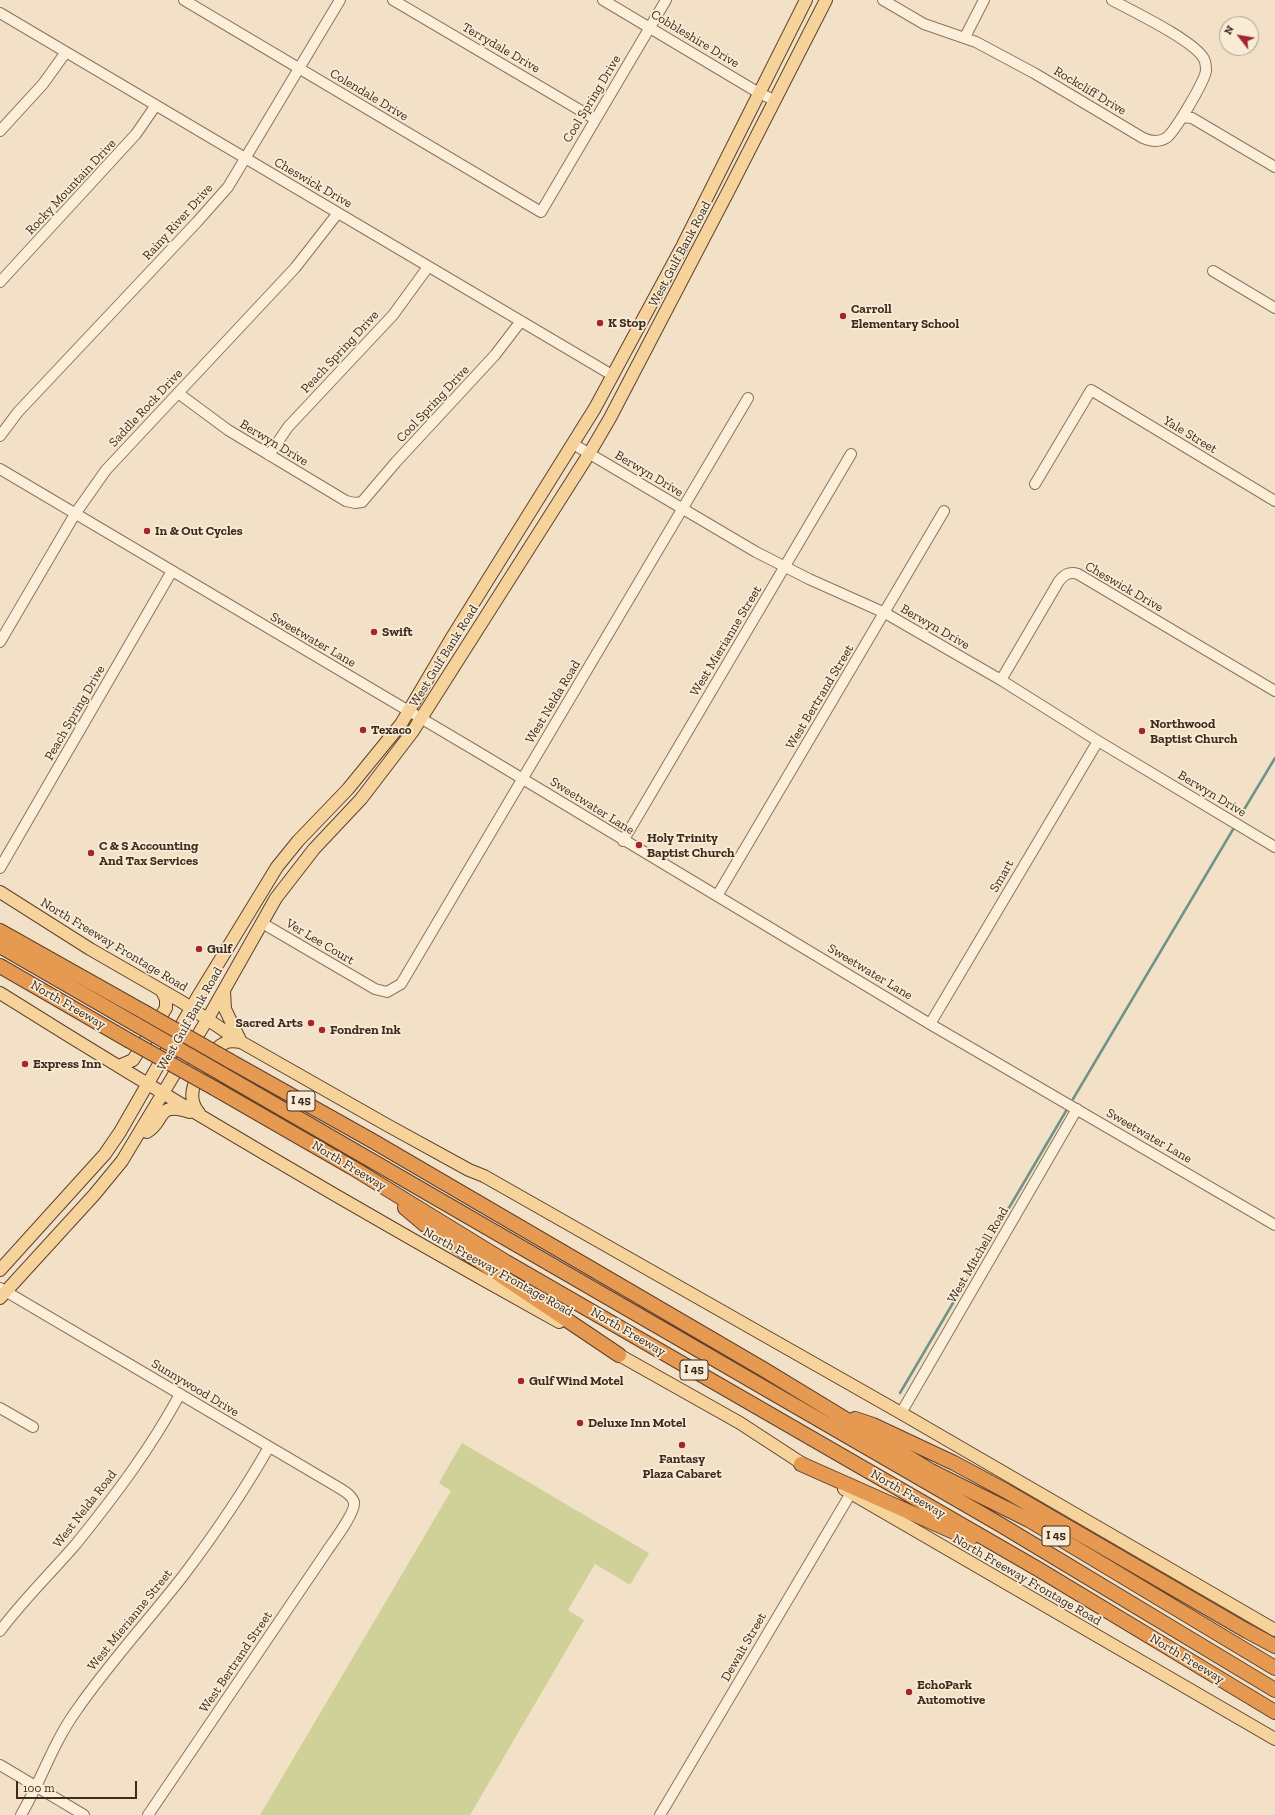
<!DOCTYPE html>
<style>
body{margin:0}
#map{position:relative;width:1275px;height:1815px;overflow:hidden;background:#f2e1c6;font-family:"Zilla Slab",serif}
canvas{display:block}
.north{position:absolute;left:1219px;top:16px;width:40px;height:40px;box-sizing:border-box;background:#f8ecd6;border:1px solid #ae9f8c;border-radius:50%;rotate:301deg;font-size:11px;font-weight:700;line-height:16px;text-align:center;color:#3e2b1e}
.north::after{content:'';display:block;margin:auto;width:14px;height:18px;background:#a32530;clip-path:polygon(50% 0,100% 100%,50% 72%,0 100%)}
.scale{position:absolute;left:16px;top:1781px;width:121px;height:18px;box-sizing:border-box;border:2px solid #3e2b1e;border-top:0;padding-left:5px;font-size:12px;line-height:14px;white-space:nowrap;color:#3e2b1e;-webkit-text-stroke:3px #f8ecd6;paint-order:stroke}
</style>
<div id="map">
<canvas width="1275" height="1815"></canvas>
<div class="north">N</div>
<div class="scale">100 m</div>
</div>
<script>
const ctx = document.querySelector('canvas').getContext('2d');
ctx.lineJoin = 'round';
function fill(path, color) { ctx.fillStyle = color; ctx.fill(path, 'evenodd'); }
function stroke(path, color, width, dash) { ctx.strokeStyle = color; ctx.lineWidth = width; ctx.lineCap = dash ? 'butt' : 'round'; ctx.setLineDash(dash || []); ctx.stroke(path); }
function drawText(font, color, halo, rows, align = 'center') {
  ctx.font = font + ' "Zilla Slab",serif'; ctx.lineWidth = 3.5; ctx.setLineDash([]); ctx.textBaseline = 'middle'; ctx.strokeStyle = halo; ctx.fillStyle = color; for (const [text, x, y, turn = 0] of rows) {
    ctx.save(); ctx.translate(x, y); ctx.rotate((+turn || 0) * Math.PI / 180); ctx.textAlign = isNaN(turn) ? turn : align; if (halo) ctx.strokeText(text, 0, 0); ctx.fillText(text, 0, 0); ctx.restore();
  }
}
fill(new Path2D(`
 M462 1443 649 1553 630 1585 595 1564 568 1610 584 1620 470 1815H260L451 1491 439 1483Z`), '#cfd198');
stroke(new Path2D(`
 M1242 813 1275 758
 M1073 1099 1235 826
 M900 1393 1066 1111`), '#6d9487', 2.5);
const minor = new Path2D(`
 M184 0 541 212 666 0
 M393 0 595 119
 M603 0 759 93 774 100
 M883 0 924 24 976 42 1034 73 1143 138C1150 141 1158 143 1166 138 1175 132 1204 82 1206 71 1206 67 1206 63 1204 59 1195 41 1132 11 1112 0
 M0 13 612 375
 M965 37 984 0
 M1182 117 1192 118 1275 167
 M0 131 43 84 66 52
 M1213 271 1275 308
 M0 282 136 134 156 105
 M178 393 228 430 346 501 355 503 362 502 396 462 495 355 521 321
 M0 436 18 412 197 222 228 187 340 0
 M573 444 756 552 809 579 885 613 1001 680 1098 741 1275 847
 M269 455 288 427 393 315 428 267
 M0 469 478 752 930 1024 1275 1225
 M1035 484 1091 390 1275 501
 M0 642 75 514 106 470 295 268 338 213
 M1001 680 1059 581C1064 575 1069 571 1078 574L1275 691
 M623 841 851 454
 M0 868 172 571
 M717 896 944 511
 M262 923 375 989 387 992 401 984 748 398
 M930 1024 1098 741
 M0 1288 341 1489C346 1492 352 1496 354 1502 356 1512 333 1542 327 1551L148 1815
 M0 1408 33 1427
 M901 1413 1077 1109
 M0 1631C23 1600 51 1573 76 1544 114 1497 151 1448 180 1394
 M0 1765 84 1815
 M21 1815C41 1781 53 1743 76 1711 109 1663 148 1621 183 1576 214 1535 244 1491 269 1447
 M660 1815 851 1493`);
const major = new Path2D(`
 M0 892 90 949 182 1002 241 1042 387 1125 469 1170 484 1176 901 1413 1275 1630
 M224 991 225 1009 241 1042
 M0 993C183 1108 370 1217 559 1322
 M119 1066 133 1060 166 1008V999L162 991
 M199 1113C184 1096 197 1076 208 1060 213 1054 216 1047 223 1044 228 1040 235 1041 241 1042
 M147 1132C166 1121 155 1101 190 1112
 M0 1270 105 1154 120 1132 197 998 277 867 298 841 348 789 401 724 451 639 595 408 683 245 806 0
 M0 1298 94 1195 122 1161 207 1020 276 898 314 849 361 799 413 731 589 454 610 418 730 188 826 0
 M612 1351 740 1423 809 1468
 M844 1489 1275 1739`);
const highway = new Path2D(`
 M0 931 144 1012
 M0 946 137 1025
 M0 966 128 1040
 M230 1061 371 1140 763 1369 931 1471 1029 1520 1275 1668
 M222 1074 1001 1525 1275 1690
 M214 1088 353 1168 506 1262 1038 1569 1275 1712
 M405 1208 424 1224 619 1355
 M855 1419 873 1425 954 1463 1006 1491 1247 1631 1275 1646
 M801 1464 970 1539`);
stroke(minor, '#8f7259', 12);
stroke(major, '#5d402e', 14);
stroke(highway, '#5d402e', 16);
stroke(minor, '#fbefda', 10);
stroke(major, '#f7d39c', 12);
stroke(highway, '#e69951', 14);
const highwayBridge = new Path2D(`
 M144 1012 230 1061
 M137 1025 222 1074
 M128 1040 214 1088`);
stroke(highwayBridge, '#5d402e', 16, []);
stroke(highwayBridge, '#e69951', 14);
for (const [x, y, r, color] of [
 [843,316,4,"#a32530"],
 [600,323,4,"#a32530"],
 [147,531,4,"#a32530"],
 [374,632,4,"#a32530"],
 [363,730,4,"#a32530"],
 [1142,731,4,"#a32530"],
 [639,845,4,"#a32530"],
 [91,853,4,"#a32530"],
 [199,949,4,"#a32530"],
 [311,1023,4,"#a32530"],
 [322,1030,4,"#a32530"],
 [25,1064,4,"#a32530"],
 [521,1381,4,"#a32530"],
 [580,1423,4,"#a32530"],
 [682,1445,4,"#a32530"],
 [909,1692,4,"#a32530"]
]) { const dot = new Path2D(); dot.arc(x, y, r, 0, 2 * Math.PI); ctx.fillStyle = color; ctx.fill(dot); stroke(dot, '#f8ecd6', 1.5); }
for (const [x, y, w] of [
 [301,1101,28],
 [694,1370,28],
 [1056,1536,28]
]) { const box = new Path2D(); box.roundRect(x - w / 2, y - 10, w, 20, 3); ctx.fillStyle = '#f8ecd6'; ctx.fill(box); stroke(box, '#3e2b1e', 1); }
drawText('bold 12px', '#3e2b1e', null, [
 ["I 45",301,1101],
 ["I 45",694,1370],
 ["I 45",1056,1536]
]);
drawText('13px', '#3e2b1e', '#f8ecd6', [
 ["Cobbleshire Drive",695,39,31],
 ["Terrydale Drive",501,48,30],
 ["Rockcliff Drive",1090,91,31],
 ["Colendale Drive",369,95,31],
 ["Cool Spring Drive",592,99,-59],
 ["Cheswick Drive",313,183,30],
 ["Rocky Mountain Drive",71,187,-47],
 ["Rainy River Drive",178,222,-48],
 ["West Gulf Bank Road",680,254,-62],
 ["Peach Spring Drive",340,352,-47],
 ["Cool Spring Drive",433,404,-47],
 ["Saddle Rock Drive",146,408,-47],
 ["Yale Street",1190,435,31],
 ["Berwyn Drive",274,443,31],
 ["Berwyn Drive",649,474,31],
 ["Cheswick Drive",1124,587,30],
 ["Berwyn Drive",935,627,30],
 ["Sweetwater Lane",313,640,30],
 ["West Mierianne Street",726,641,-59],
 ["West Gulf Bank Road",444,656,-58],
 ["West Bertrand Street",820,697,-59],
 ["West Nelda Road",553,702,-59],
 ["Peach Spring Drive",75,713,-60],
 ["Berwyn Drive",1212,794,31],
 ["Sweetwater Lane",592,806,32],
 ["Smart",1002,876,-60],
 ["Ver Lee Court",320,942,31],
 ["North Freeway Frontage Road",114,945,31],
 ["Sweetwater Lane",870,972,31],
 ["North Freeway",68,1005,30],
 ["West Gulf Bank Road",190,1019,-60],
 ["Sweetwater Lane",1149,1136,30],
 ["North Freeway",349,1166,31],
 ["West Mitchell Road",978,1255,-60],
 ["North Freeway Frontage Road",498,1272,29],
 ["North Freeway",628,1332,30],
 ["Sunnywood Drive",195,1388,31],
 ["North Freeway",908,1494,30],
 ["West Nelda Road",85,1509,-52],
 ["North Freeway Frontage Road",1027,1580,30],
 ["West Mierianne Street",130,1620,-51],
 ["Dewalt Street",744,1647,-60],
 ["North Freeway",1187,1659,31],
 ["West Bertrand Street",236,1662,-56]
]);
drawText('bold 13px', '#3e2b1e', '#f8ecd6', [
 ["Carroll",851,309],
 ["Elementary School",851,324],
 ["K Stop",608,323],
 ["In & Out Cycles",155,531],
 ["Swift",382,632],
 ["Northwood",1150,724],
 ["Baptist Church",1150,739],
 ["Texaco",371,730],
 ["Holy Trinity",647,838],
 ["Baptist Church",647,853],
 ["C & S Accounting",99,846],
 ["And Tax Services",99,861],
 ["Gulf",207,949],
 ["Sacred Arts",303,1023,"right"],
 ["Fondren Ink",330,1030],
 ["Express Inn",33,1064],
 ["Gulf Wind Motel",529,1381],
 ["Deluxe Inn Motel",588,1423],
 ["Fantasy",682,1459,"center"],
 ["Plaza Cabaret",682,1474,"center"],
 ["EchoPark",917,1685],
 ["Automotive",917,1700]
], 'left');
</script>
